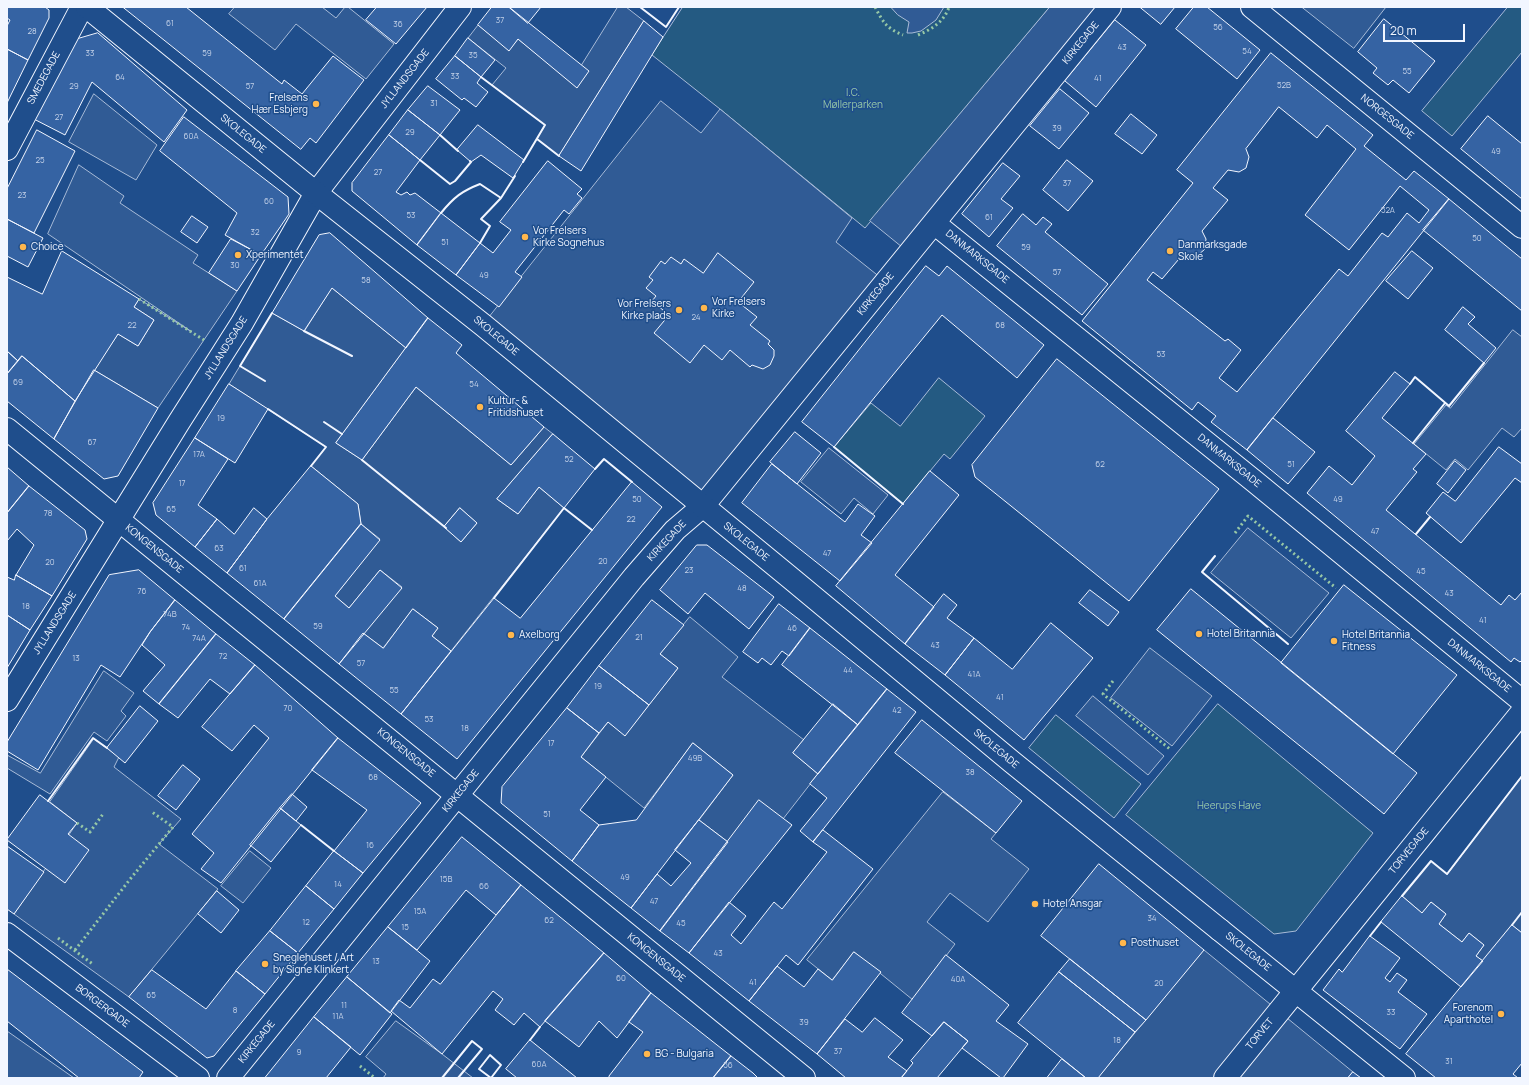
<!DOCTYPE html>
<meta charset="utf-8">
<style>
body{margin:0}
#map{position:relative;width:1529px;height:1085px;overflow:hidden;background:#1f4e8c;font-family:Manrope,sans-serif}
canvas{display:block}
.frame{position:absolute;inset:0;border:8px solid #f2f6ff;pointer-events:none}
.scale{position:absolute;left:1383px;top:24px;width:82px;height:18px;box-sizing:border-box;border:2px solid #f2f6ff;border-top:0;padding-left:5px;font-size:12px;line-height:14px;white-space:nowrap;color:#f2f6ff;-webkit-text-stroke:3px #1f4e8c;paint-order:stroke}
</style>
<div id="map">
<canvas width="1529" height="1085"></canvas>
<div class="frame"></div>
<div class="scale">20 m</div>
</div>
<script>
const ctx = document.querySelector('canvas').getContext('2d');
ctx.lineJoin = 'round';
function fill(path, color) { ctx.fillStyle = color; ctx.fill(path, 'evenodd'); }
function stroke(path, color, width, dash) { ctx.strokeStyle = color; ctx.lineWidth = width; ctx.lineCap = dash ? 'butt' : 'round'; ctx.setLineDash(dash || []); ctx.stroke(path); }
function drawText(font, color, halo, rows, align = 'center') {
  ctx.font = font + ' Manrope,sans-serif'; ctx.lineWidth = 3; ctx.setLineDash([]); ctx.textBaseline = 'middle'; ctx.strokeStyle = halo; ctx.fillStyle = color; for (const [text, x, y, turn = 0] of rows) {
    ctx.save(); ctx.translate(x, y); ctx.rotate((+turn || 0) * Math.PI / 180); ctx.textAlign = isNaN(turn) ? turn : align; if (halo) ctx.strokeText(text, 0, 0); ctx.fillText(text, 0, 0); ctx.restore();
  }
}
const green = new Path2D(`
 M683 7H1050L865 228 720 109 652 55Z
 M1508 7H1522V52L1452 136 1422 111Z
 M939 378 985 416 950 459 944 454 903 504 834 447 871 403 900 426Z
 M1218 704 1373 833 1296 931 1274 934 1126 815Z
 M1056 715 1141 784 1114 818 1029 748Z`);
fill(green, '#245a82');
stroke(green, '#a8bbd7', 1);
const parking = new Path2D(`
 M235 7H322L336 18 345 7H348L394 44 366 79 296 24 275 50 229 14Z
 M618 7H626L644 21 559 156 537 139 545 125 492 85 506 68 468 38 478 25 509 50 518 39 577 87 581 66Z
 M891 7H944L936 20 921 31 912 33H907L909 22 898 15Z
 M1050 7H1114L913 256 870 221Z
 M1302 7H1386L1354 48Z
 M94 94 157 145 136 180 69 142Z
 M661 101 701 133 720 109 852 218 836 242 886 282 703 506 483 325Z
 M79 165 124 196 120 203 198 255 193 263 237 291 158 408 94 370 118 334 138 346 154 320 134 307 139 299 192 332 48 234Z
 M332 288 406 348 336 443 362 460 416 387 511 465 544 427 553 434 497 499 518 514 539 487 564 508 451 651 432 636 438 628 413 609 383 648 363 633 402 587 380 570 349 608 335 596 380 539 361 524 358 504 311 466 326 447 229 384 272 313 304 331ZM460 508 477 523 461 542 444 527Z
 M1513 330 1522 337V428L1514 437 1502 428 1468 470 1455 459 1446 470 1414 444 1446 405 1450 408Z
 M829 448 888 495 873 514 854 498 841 514 801 482Z
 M1248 528 1329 593 1291 638 1211 573Z
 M690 617 738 657 722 677 804 740 793 753 818 774 783 819 728 842 699 820 733 775 693 743 644 808 581 757 608 722 625 735 678 668 660 654Z
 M1150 648 1212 696 1172 746 1111 698Z
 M104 671 134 693 121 711 126 716 107 741 94 732 50 794 7 768V755L40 773Z
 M1093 696 1164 756 1148 775 1076 716Z
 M94 739 119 757 114 767 181 819 159 844 218 889 129 997 14 914 77 823 50 802Z
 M1522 776V933L1512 925 1483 961 1476 956 1484 945 1469 933 1462 942 1439 924 1446 914 1431 902 1422 913 1402 896 1431 861 1447 874Z
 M943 792 996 833 991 839 1029 869 988 922 950 893 927 922 955 944 913 1000 854 952 832 980 807 960Z
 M250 851 271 868 243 903 221 886Z
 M1204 950 1353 1072 1348 1078H1098Z
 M396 1021 442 1054 473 1078H383L386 1074 366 1057Z
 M7 1031 74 1078H7Z`);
fill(parking, '#305b95');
stroke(parking, '#a8bbd7', 1);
const building = new Path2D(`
 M7 7H45L49 10V18L28 60 7 49V26L10 20 7 18Z
 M123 7H186L282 84 284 80 302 94 333 56 364 80 316 143 310 138 301 149Z
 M377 7H427L396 44 366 20Z
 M492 7H509L589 71 577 88 518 39 509 51 478 25Z
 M509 7H541L528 23Z
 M1140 7H1175L1161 24Z
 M1194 7H1207L1260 50 1237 79 1176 29Z
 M1384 19 1435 61 1409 93 1393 80 1388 85 1373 73 1377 68 1358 52Z
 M1115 20 1146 45 1096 107 1065 81Z
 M644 21 663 37 581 171 559 156Z
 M98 33 187 110 164 142 92 82 65 135 28 116 67 42Z
 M468 38 495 60 481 77 455 56Z
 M7 49 28 60 7 103Z
 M1271 53 1373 135 1364 146 1406 180 1414 171 1449 199 1247 450 1211 422 1216 416 1198 402 1192 410 1082 321 1193 183 1177 170ZM1279 107 1317 138 1327 125 1356 149 1305 215 1349 250 1400 186 1429 210 1419 223 1407 213 1388 237 1382 233 1348 276 1339 269 1237 392 1219 378 1241 350 1228 339 1225 341 1147 280 1153 272 1162 279 1184 253 1190 256H1197L1205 249 1206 239 1202 231 1228 200 1213 188 1228 170 1239 172 1246 168 1249 157 1246 149Z
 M455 56 481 77 477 83 488 92 476 107 464 98 462 100 436 79Z
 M428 86 460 110 440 135 408 110Z
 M1060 89 1089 113 1059 149 1030 126Z
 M408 110 440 135 420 160 389 135Z
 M1131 114 1157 135 1142 154 1115 134Z
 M1488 116 1522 144V199L1461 149Z
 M184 117 288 197 289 214 261 255 225 235 237 213 160 151Z
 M478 125 524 160 513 178 481 155 471 162 457 150Z
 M37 130 75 151 34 233 7 219V189Z
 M389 135 420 160 396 192 401 195 407 192 410 195 415 193 441 213 417 245 352 191V183Z
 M1067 160 1093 181 1068 211 1043 190Z
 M548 161 582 189 577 194 582 198 569 214 564 210 515 272 522 277 499 307 456 275 480 243 493 253 511 230 500 222Z
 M1003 163 1020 176 1001 199 1013 208 989 237 962 214Z
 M1449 199 1522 259V311L1423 230Z
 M441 213 480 243 456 275 417 245Z
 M1023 214 1036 225 1043 217 1052 224 1045 232 1108 284 1082 315 997 246Z
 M192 216 208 227 197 243 181 232Z
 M7 219 43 238 28 267 7 256Z
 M330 233 428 318 406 348 332 288 304 331 272 313 319 235Z
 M231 239 261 255 237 291 209 273Z
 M62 251 139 299 134 307 154 320 138 346 118 334 75 401 22 356 18 361 7 351V277L42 294Z
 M1412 251 1433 268 1408 299 1386 281Z
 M718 253 754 282 738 302 757 317 750 325 770 341 768 344 774 350V356L770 365 763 369 752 365 750 367 730 350 722 360 704 345 690 363 654 333 669 315 652 301 656 296 646 288 653 280 649 277 661 261 665 264 671 257 681 264 684 259 703 273Z
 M926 266 939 276 947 266 1044 345 1017 378 942 315 834 447 802 422Z
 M1463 307 1475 317 1468 324 1496 348 1484 363 1445 330Z
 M428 318 462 345 456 353 544 427 511 465 416 387 362 460 336 443Z
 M7 351 18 361 7 374Z
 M22 356 75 401 54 439 7 401V374Z
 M1057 359 1219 489 1129 601 975 477 972 465Z
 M94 370 158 408 118 476 104 479 54 439Z
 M1395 372 1410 384 1382 418 1426 454 1413 469 1417 472 1386 510 1501 605 1509 595 1515 600 1522 592V660L1520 662 1514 658 1511 662 1307 493 1329 466 1352 485 1375 456 1346 431Z
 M229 384 268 409 235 463 195 438Z
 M1273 418 1315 452 1288 484 1247 450Z
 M795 432 821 453 797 484 770 462Z
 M553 434 595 469 564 508 539 487 518 514 497 499Z
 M195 438 228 459 198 505 217 519 195 547 156 515 153 503Z
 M1499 447 1522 464V483L1515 478 1461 543 1426 513 1443 492 1455 501Z
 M1455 461 1466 470 1448 493 1437 484Z
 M772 464 845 522 858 504 875 516 861 535 872 543 840 581 742 503Z
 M311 466 358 504 361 524 284 619 227 573 267 519Z
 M7 467 29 486 7 513Z
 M930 471 959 495 895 575 934 607 905 644 836 586Z
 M632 482 662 507 457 759 401 714 494 598 520 618Z
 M29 486 85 530 87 539 52 596 16 575 34 545 17 529 7 541V513Z
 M254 508 267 519 227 573 195 547 217 519 234 534Z
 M460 508 477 523 461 542 444 527Z
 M361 524 380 540 335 596 349 608 380 570 402 588 339 664 284 619Z
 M697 545H707L774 597 749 629 705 593 688 614 660 590Z
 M139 570 175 600 150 632 120 677 101 665 38 770 7 751V742L109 575Z
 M16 575 52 596 30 630 7 615V577L14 580Z
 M1344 585 1457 675 1393 754 1281 663Z
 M1191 589 1417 773 1384 814 1157 630Z
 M1090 590 1119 612 1108 626 1079 603Z
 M944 594 957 605 947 618 974 638 945 675 905 644Z
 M175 600 216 634 159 704 143 691 165 665 142 645 150 632Z
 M652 600 684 625 660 654 678 668 649 705 599 666Z
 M779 604 810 628 789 656 782 651 771 665 762 658 758 663 743 652Z
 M413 609 438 628 432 636 451 651 401 714 339 664 363 633 383 648Z
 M7 615 30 630 7 668Z
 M1051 623 1093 658 1024 740 945 675 974 638 1012 669Z
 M810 628 887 689 858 725 782 665Z
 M216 634 255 665 230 694 210 679 178 718 159 704Z
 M255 665 338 738 221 883 201 869 214 853 192 834 269 738 254 725 232 751 202 727Z
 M599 666 649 705 625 736 608 722 599 733 567 708Z
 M887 689 916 712 813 842 800 831 827 798 810 784Z
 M833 704 858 725 818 774 793 753Z
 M140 706 158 721 125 763 107 748Z
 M567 708 599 733 581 757 606 777 580 810 599 825 572 861 501 803 502 787Z
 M922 720 1022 801 996 833 895 753Z
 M338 738 421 803 363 873 334 851 367 810 312 770Z
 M693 743 733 775 631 908 572 861 599 825 636 820Z
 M183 765 200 779 176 810 158 796Z
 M292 794 307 807 296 821 280 808Z
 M40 795 77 823 68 834 89 850 65 883 7 840Z
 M759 800 792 825 689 953 660 931Z
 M280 808 301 825 271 862 250 845Z
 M699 820 728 842 660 931 631 908 657 874 671 886 691 863 675 850Z
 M823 830 873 869 798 965 786 955 749 1001 689 953 729 902 746 916 731 935 741 944 774 902 782 909 827 852 813 842Z
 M462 837 521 885 496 915 466 890 417 950 388 927Z
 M7 846 44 872 14 914 7 909Z
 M334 851 363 873 334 909 306 886Z
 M1099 864 1204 950 1146 1020 1041 936Z
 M521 885 604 953 540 1027 524 1013 514 1025 495 1010 503 999 493 991 442 1054 391 1011 399 1000 410 1008 433 979 440 984Z
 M306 886 334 909 298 953 270 931Z
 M217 891 239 910 221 933 198 914Z
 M1402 896 1422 913 1431 902 1446 914 1439 924 1462 942 1469 933 1484 945 1476 956 1483 961 1461 987 1381 922Z
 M1512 925 1522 933V1063L1513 1074 1518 1078H1436L1406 1054Z
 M388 927 430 961 390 1013 347 977Z
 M270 931 298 953 265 994 236 971Z
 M1370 936 1400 958 1385 978 1390 982 1397 973 1407 980 1398 992 1427 1014 1400 1049 1323 990 1339 969 1342 972Z
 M854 952 881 972 817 1054 749 1001 777 966 804 987 818 969 832 980Z
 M604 953 651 993 617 1038 599 1021 579 1047 545 1021Z
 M946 955 1009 1005 996 1021 1028 1044 1003 1078H1001L962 1048 968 1041 944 1022 932 1036 902 1013Z
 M1070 959 1146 1020 1135 1032 1059 972Z
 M7 969 143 1072 139 1078H79L7 1021Z
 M152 970 206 1009 236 971 265 994 214 1056 207 1058 129 997Z
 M1059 972 1135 1032 1098 1078H1086L1018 1023Z
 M347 977 392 1014 360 1055 314 1017Z
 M651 993 731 1056 713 1078H609V1076L643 1032 629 1022Z
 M314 1017 351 1047 326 1078H265Z
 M875 1018 903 1040 888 1057 907 1071 901 1078H846L817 1054 845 1019 862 1032Z
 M944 1022 968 1041 937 1078H901L913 1063 911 1061Z
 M530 1040 577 1078H517L506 1069Z
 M731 1056 753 1073 758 1078H713Z
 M1062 1059 1086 1078H1047Z
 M1353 1072 1361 1078H1348Z`);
fill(building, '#3563a3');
stroke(building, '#f2f6ff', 1);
const street = new Path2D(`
 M1252 7 1522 227
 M7 149 82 7
 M934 223 1254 481 1522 701
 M7 429 804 1078
 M7 700 179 422 242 323 316 193 460 7
 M1220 930 1404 1078
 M7 934 198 1078
 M228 1078 634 577 675 530 703 506 1110 7
 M1225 1078 1522 712`);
const secondary = new Path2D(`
 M87 7 316 193 483 325 793 580 1012 762 1220 930`);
stroke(street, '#f2f6ff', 24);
stroke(secondary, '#f2f6ff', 24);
stroke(street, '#1f4e8c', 22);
stroke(secondary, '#1f4e8c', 22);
stroke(new Path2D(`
 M875 7C883 22 886 28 903 35
 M918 35C932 29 944 22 949 7
 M139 299 204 340
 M1235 533 1248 516 1336 588
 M1113 681 1103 694 1171 750
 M77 823 90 832 103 814
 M58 938 94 965
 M75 950 131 878 173 827 152 812
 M360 1066 375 1078`), '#97c8a6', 3, [2, 3]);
stroke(new Path2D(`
 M640 7 666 27 679 7
 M481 77 545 125 523 162
 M440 135 458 151
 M537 139 559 156
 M420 160 450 184 455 181 471 162 470 161
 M441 213C454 197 462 191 480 184L501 198
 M480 243 490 226 481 219 501 198 515 176
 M304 331 352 356
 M265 381 240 366 272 313
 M1410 384 1415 377 1449 406 1484 363
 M268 409 326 447 311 466
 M324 422 342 434
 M1413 443 1445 403
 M834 447 903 504
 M362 460 446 528
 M595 469 604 459 632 482
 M1416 534 1430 517
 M1215 556 1202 572 1288 644
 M494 598 564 508 592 530
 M48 801 93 738 107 748
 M301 825 334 851
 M1402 896 1431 861 1447 874 1522 776
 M1512 925 1522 912
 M1370 936 1381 922
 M530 1040 540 1027
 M490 1055 501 1065 491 1078 479 1069Z
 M442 1078 472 1041 482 1049 458 1078`), '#f2f6ff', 2);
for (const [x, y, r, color] of [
 [316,104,4,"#ffb74d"],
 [525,237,4,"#ffb74d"],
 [23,247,4,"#ffb74d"],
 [1170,251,4,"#ffb74d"],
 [238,255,4,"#ffb74d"],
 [704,308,4,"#ffb74d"],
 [679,310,4,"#ffb74d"],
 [480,407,4,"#ffb74d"],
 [1199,634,4,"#ffb74d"],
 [511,635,4,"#ffb74d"],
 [1334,641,4,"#ffb74d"],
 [1035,904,4,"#ffb74d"],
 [1123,943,4,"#ffb74d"],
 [265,964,4,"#ffb74d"],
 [1501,1014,4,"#ffb74d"],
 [647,1054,4,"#ffb74d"]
]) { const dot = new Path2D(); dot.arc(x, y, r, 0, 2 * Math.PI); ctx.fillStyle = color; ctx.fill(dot); stroke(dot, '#1f4e8c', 1.5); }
drawText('8px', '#c3d1e8', null, [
 ["37",500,21],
 ["61",170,24],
 ["36",398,25],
 ["56",1218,28],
 ["28",32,32],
 ["43",1122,48],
 ["54",1247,52],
 ["33",90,54],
 ["59",207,54],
 ["35",473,56],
 ["55",1407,72],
 ["33",455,77],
 ["64",120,78],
 ["41",1098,79],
 ["52B",1284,86],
 ["29",74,87],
 ["57",250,87],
 ["31",434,104],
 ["27",59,118],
 ["39",1057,129],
 ["29",410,133],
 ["60A",191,137],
 ["49",1496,152],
 ["25",40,161],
 ["27",378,173],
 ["37",1067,184],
 ["23",22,196],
 ["60",269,202],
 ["52A",1388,211],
 ["53",411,216],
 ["61",989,218],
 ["32",255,233],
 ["50",1477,239],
 ["51",445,243],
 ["59",1026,248],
 ["30",235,266],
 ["57",1057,273],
 ["49",484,276],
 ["58",366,281],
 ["24",696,318],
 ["22",132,326],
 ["68",1000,326],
 ["53",1161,355],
 ["69",18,383],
 ["54",474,385],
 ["19",221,419],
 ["67",92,443],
 ["17A",199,455],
 ["52",569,460],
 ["62",1100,465],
 ["51",1291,465],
 ["17",182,484],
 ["50",637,500],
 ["49",1338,500],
 ["65",171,510],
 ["78",48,514],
 ["22",631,520],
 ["47",1375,532],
 ["63",219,549],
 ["47",827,554],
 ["20",603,562],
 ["20",50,563],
 ["61",243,569],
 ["23",689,571],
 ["45",1421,572],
 ["61A",260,584],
 ["48",742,589],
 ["76",142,592],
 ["43",1449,594],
 ["18",26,607],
 ["74B",170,615],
 ["41",1483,621],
 ["59",318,627],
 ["74",186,628],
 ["46",792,629],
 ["21",639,638],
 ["74A",199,639],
 ["43",935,646],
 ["72",223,657],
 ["13",76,659],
 ["57",361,664],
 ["44",848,671],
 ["41A",974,675],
 ["19",598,687],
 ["55",394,691],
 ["41",1000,698],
 ["70",288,709],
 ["42",897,711],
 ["53",429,720],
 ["18",465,729],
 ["17",551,744],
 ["49B",695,759],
 ["38",970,773],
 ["68",373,778],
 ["51",547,815],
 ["16",370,846],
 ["49",625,878],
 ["15B",446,880],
 ["14",338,885],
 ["66",484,887],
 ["47",654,902],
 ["15A",420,912],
 ["34",1152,919],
 ["62",549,921],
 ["12",306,923],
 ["45",681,924],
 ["15",405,928],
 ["43",718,954],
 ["13",376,962],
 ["60",621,979],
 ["40A",958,980],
 ["41",753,983],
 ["20",1159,984],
 ["65",151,996],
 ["11",344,1006],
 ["8",235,1011],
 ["33",1391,1013],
 ["11A",338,1017],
 ["39",804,1023],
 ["18",1117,1041],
 ["37",838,1052],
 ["9",299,1053],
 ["31",1449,1062],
 ["60A",539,1065],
 ["56",728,1066]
]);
drawText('10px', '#f2f6ff', '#1f4e8c', [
 ["KIRKEGADE",1081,43,-51],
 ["SMEDEGADE",44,78,-62],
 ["JYLLANDSGADE",405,79,-52],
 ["NORGESGADE",1387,117,39],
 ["SKOLEGADE",243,134,39],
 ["DANMARKSGADE",977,257,39],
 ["KIRKEGADE",876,294,-51],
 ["SKOLEGADE",496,336,40],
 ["JYLLANDSGADE",226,348,-58],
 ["DANMARKSGADE",1229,461,39],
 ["KIRKEGADE",667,541,-47],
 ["SKOLEGADE",746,542,39],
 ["KONGENSGADE",154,549,39],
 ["JYLLANDSGADE",55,623,-58],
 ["DANMARKSGADE",1479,666,39],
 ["SKOLEGADE",996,749,40],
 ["KONGENSGADE",406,753,39],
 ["KIRKEGADE",461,791,-51],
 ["TORVEGADE",1409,851,-51],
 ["SKOLEGADE",1248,952,39],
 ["KONGENSGADE",656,958,39],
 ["BORGERGADE",102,1006,37],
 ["TORVET",1260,1034,-51],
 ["KIRKEGADE",257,1042,-51]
]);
drawText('10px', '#97c8a6', '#1f4e8c', [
 ["I.C.",853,93],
 ["Møllerparken",853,105],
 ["Heerups Have",1229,806]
]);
drawText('10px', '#f2f6ff', '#1f4e8c', [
 ["Frelsens",308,98,"right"],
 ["Hær Esbjerg",308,110,"right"],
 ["Vor Frelsers",533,231],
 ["Kirke Sognehus",533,243],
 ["Danmarksgade",1178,245],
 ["Skole",1178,257],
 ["Choice",31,247],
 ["Xperimentet",246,255],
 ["Vor Frelsers",712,302],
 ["Kirke",712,314],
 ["Vor Frelsers",671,304,"right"],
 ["Kirke plads",671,316,"right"],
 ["Kultur- &",488,401],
 ["Fritidshuset",488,413],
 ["Hotel Britannia",1207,634],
 ["Axelborg",519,635],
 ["Hotel Britannia",1342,635],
 ["Fitness",1342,647],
 ["Hotel Ansgar",1043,904],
 ["Posthuset",1131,943],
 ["Sneglehuset / Art",273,958],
 ["by Signe Klinkert",273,970],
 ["Forenom",1493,1008,"right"],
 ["Aparthotel",1493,1020,"right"],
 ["BG - Bulgaria",655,1054]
], 'left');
</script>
